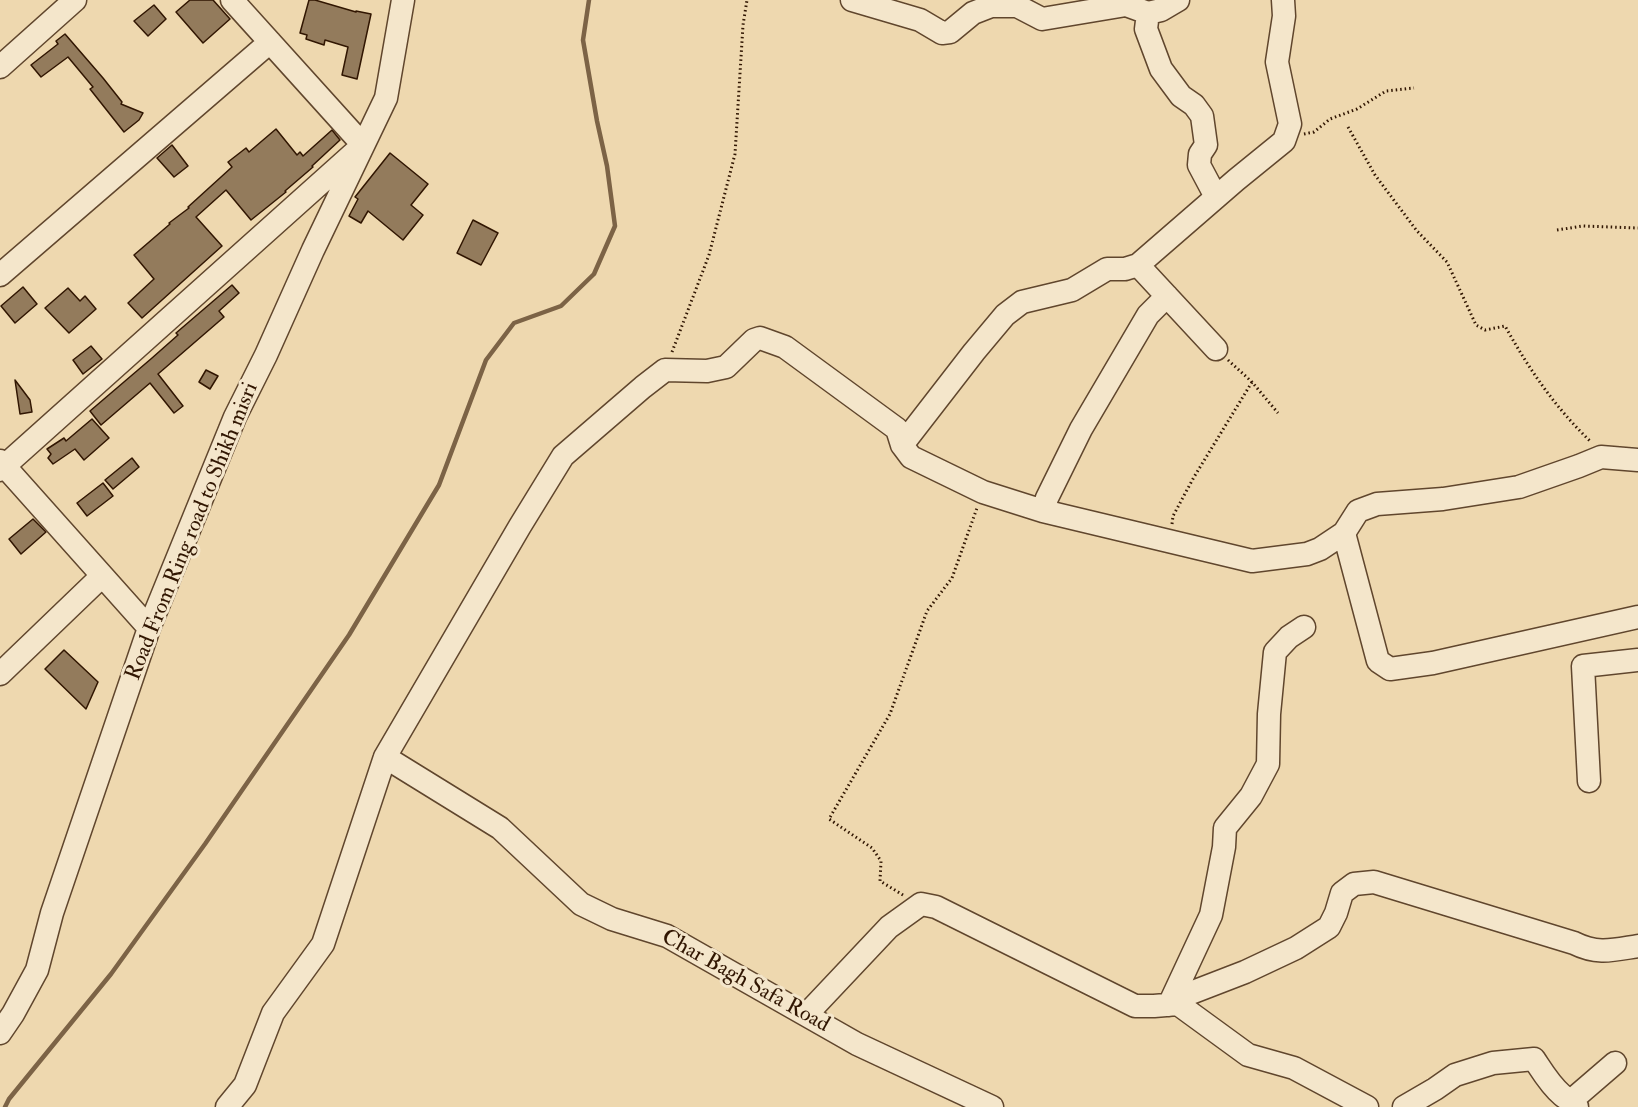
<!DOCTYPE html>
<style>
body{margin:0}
canvas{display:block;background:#eed8af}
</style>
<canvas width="1638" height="1107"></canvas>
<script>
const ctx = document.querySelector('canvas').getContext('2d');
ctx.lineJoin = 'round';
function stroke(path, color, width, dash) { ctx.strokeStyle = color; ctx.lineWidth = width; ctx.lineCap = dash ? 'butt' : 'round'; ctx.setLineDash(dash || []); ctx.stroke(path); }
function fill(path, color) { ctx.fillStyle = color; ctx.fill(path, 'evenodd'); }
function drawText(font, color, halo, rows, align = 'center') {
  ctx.font = font + ' "IM FELL Double Pica",serif'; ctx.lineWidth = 6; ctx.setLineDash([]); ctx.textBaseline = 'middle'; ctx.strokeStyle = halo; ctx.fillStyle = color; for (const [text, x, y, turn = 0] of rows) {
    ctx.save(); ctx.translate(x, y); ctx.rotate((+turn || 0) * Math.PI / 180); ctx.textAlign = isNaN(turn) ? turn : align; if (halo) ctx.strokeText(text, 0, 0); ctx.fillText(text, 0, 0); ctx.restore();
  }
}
stroke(new Path2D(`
 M5 1107 9 1099 111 974 205 844 349 635 439 485 486 360 514 323 561 306 594 274 615 226 607 166 597 121 583 40 589 0`), '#7c6346', 4.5);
const building = new Path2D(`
 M190 0H213L230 19 203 43 176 12Z
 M309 0H315L356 12V11L371 14 357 79 342 75 348 47 325 40 324 45 306 39 307 35 300 33Z
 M154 5 166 19 148 36 134 21Z
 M65 34 103 78 122 102 121 104 143 113 139 120 124 132 90 89 93 87 68 57 41 77 31 65 58 44 56 41Z
 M276 129 297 155 300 152 303 156 332 130 340 140 312 166 313 167 285 191 286 192 251 220 226 190 196 217 222 246 142 318 128 303 154 279 134 255 170 224 169 223 189 208 188 207 232 167 228 162 246 148 249 152Z
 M172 145 188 166 174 177 157 158Z
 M390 153 428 184 411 205 423 215 403 240 368 211 361 223 349 216 358 199 355 197Z
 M473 220 498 233 481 265 457 253Z
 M232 285 239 293 219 311 224 317 158 374 183 406 174 413 150 383 101 425 90 411 152 358 178 335 176 333Z
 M23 287 37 304 15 323 1 306Z
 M68 288 80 301 85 296 96 309 69 333 45 308Z
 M91 346 102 359 83 374 73 360Z
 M206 370 218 376 210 389 199 382Z
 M15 380 30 400 32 412 20 414Z
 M92 419 109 438 84 460 75 449 53 464 48 458 51 454 47 449 64 438 66 441Z
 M132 458 139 467 113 489 105 480Z
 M103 483 113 496 87 516 77 503Z
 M33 519 46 532 21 554 9 539Z
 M64 650 98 682 86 709 45 669Z`);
fill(building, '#937b5c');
stroke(building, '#311602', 1.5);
const minor = new Path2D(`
 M852 0 920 20 942 33 950 32 973 13 991 6H1017L1042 19 1126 5 1148 13 1161 10 1178 0
 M1148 13 1146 29 1161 69 1181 96 1194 105 1202 116 1206 145 1200 154 1199 165 1216 197
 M0 67 75 0
 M1138 265 1216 349
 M0 275 270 42
 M902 445 974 352 1005 315 1022 302 1072 290 1107 269H1125L1138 265 1236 180 1284 141 1290 124 1277 62 1284 16 1283 0
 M0 461 149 628
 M0 470 363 145 232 0
 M1043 511 1047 498 1081 429 1148 315 1167 296
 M1344 533 1378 661 1390 669 1433 663 1638 617
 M0 674 102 576
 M385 757 520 526 563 456 643 387 665 370 707 371 726 367 754 340 760 338 785 347 897 429 902 445 911 457 983 492 1043 511 1252 561 1307 554 1320 549 1344 533 1358 511 1377 504 1443 499 1519 487 1579 466 1601 457 1638 460
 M1589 781 1583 666 1638 660
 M1178 1004 1188 994 1245 972 1296 948 1329 927 1336 913 1342 893 1354 884 1374 882 1574 943C1598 955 1613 950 1638 946
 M1169 1005 1211 915 1224 847 1225 828 1251 796 1268 764 1269 714 1275 652 1289 637 1304 627
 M806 1015 889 927 921 904 936 907 1135 1006H1154L1178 1004 1248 1055 1294 1068 1367 1107
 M0 1033 13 1014 37 970 52 913 149 628 235 417 266 355 313 250 386 98 403 0
 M1572 1100 1615 1063
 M227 1107 245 1085 273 1013 323 944 385 757 500 828 581 904 612 919 667 936 857 1044 992 1107
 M1404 1107 1435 1089 1455 1075 1493 1063 1534 1059C1542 1071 1550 1085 1562 1095 1568 1100 1571 1100 1577 1107`);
stroke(minor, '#60462d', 25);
stroke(new Path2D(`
 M1348 127 1375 175 1417 231 1447 262 1476 325 1485 330 1505 326C1529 369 1554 406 1590 441
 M1304 134 1314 132 1330 119 1357 109 1386 91 1414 88
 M1557 230 1583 226 1638 228
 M672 352 709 255 735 154 743 25 747 0
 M1228 360 1252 382 1278 413
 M1172 524 1173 516 1194 477 1252 382
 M903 895 880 881 881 861 872 848 829 819 890 714 927 611 952 578 977 508`), '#311602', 3, [1.5, 3]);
stroke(minor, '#f4e6cb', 22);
drawText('22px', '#311602', '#f4e6cb', [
 ["Road From Ring road to Shikh misri",193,532,-68],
 ["Char Bagh Safa Road",745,982,29]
]);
</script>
